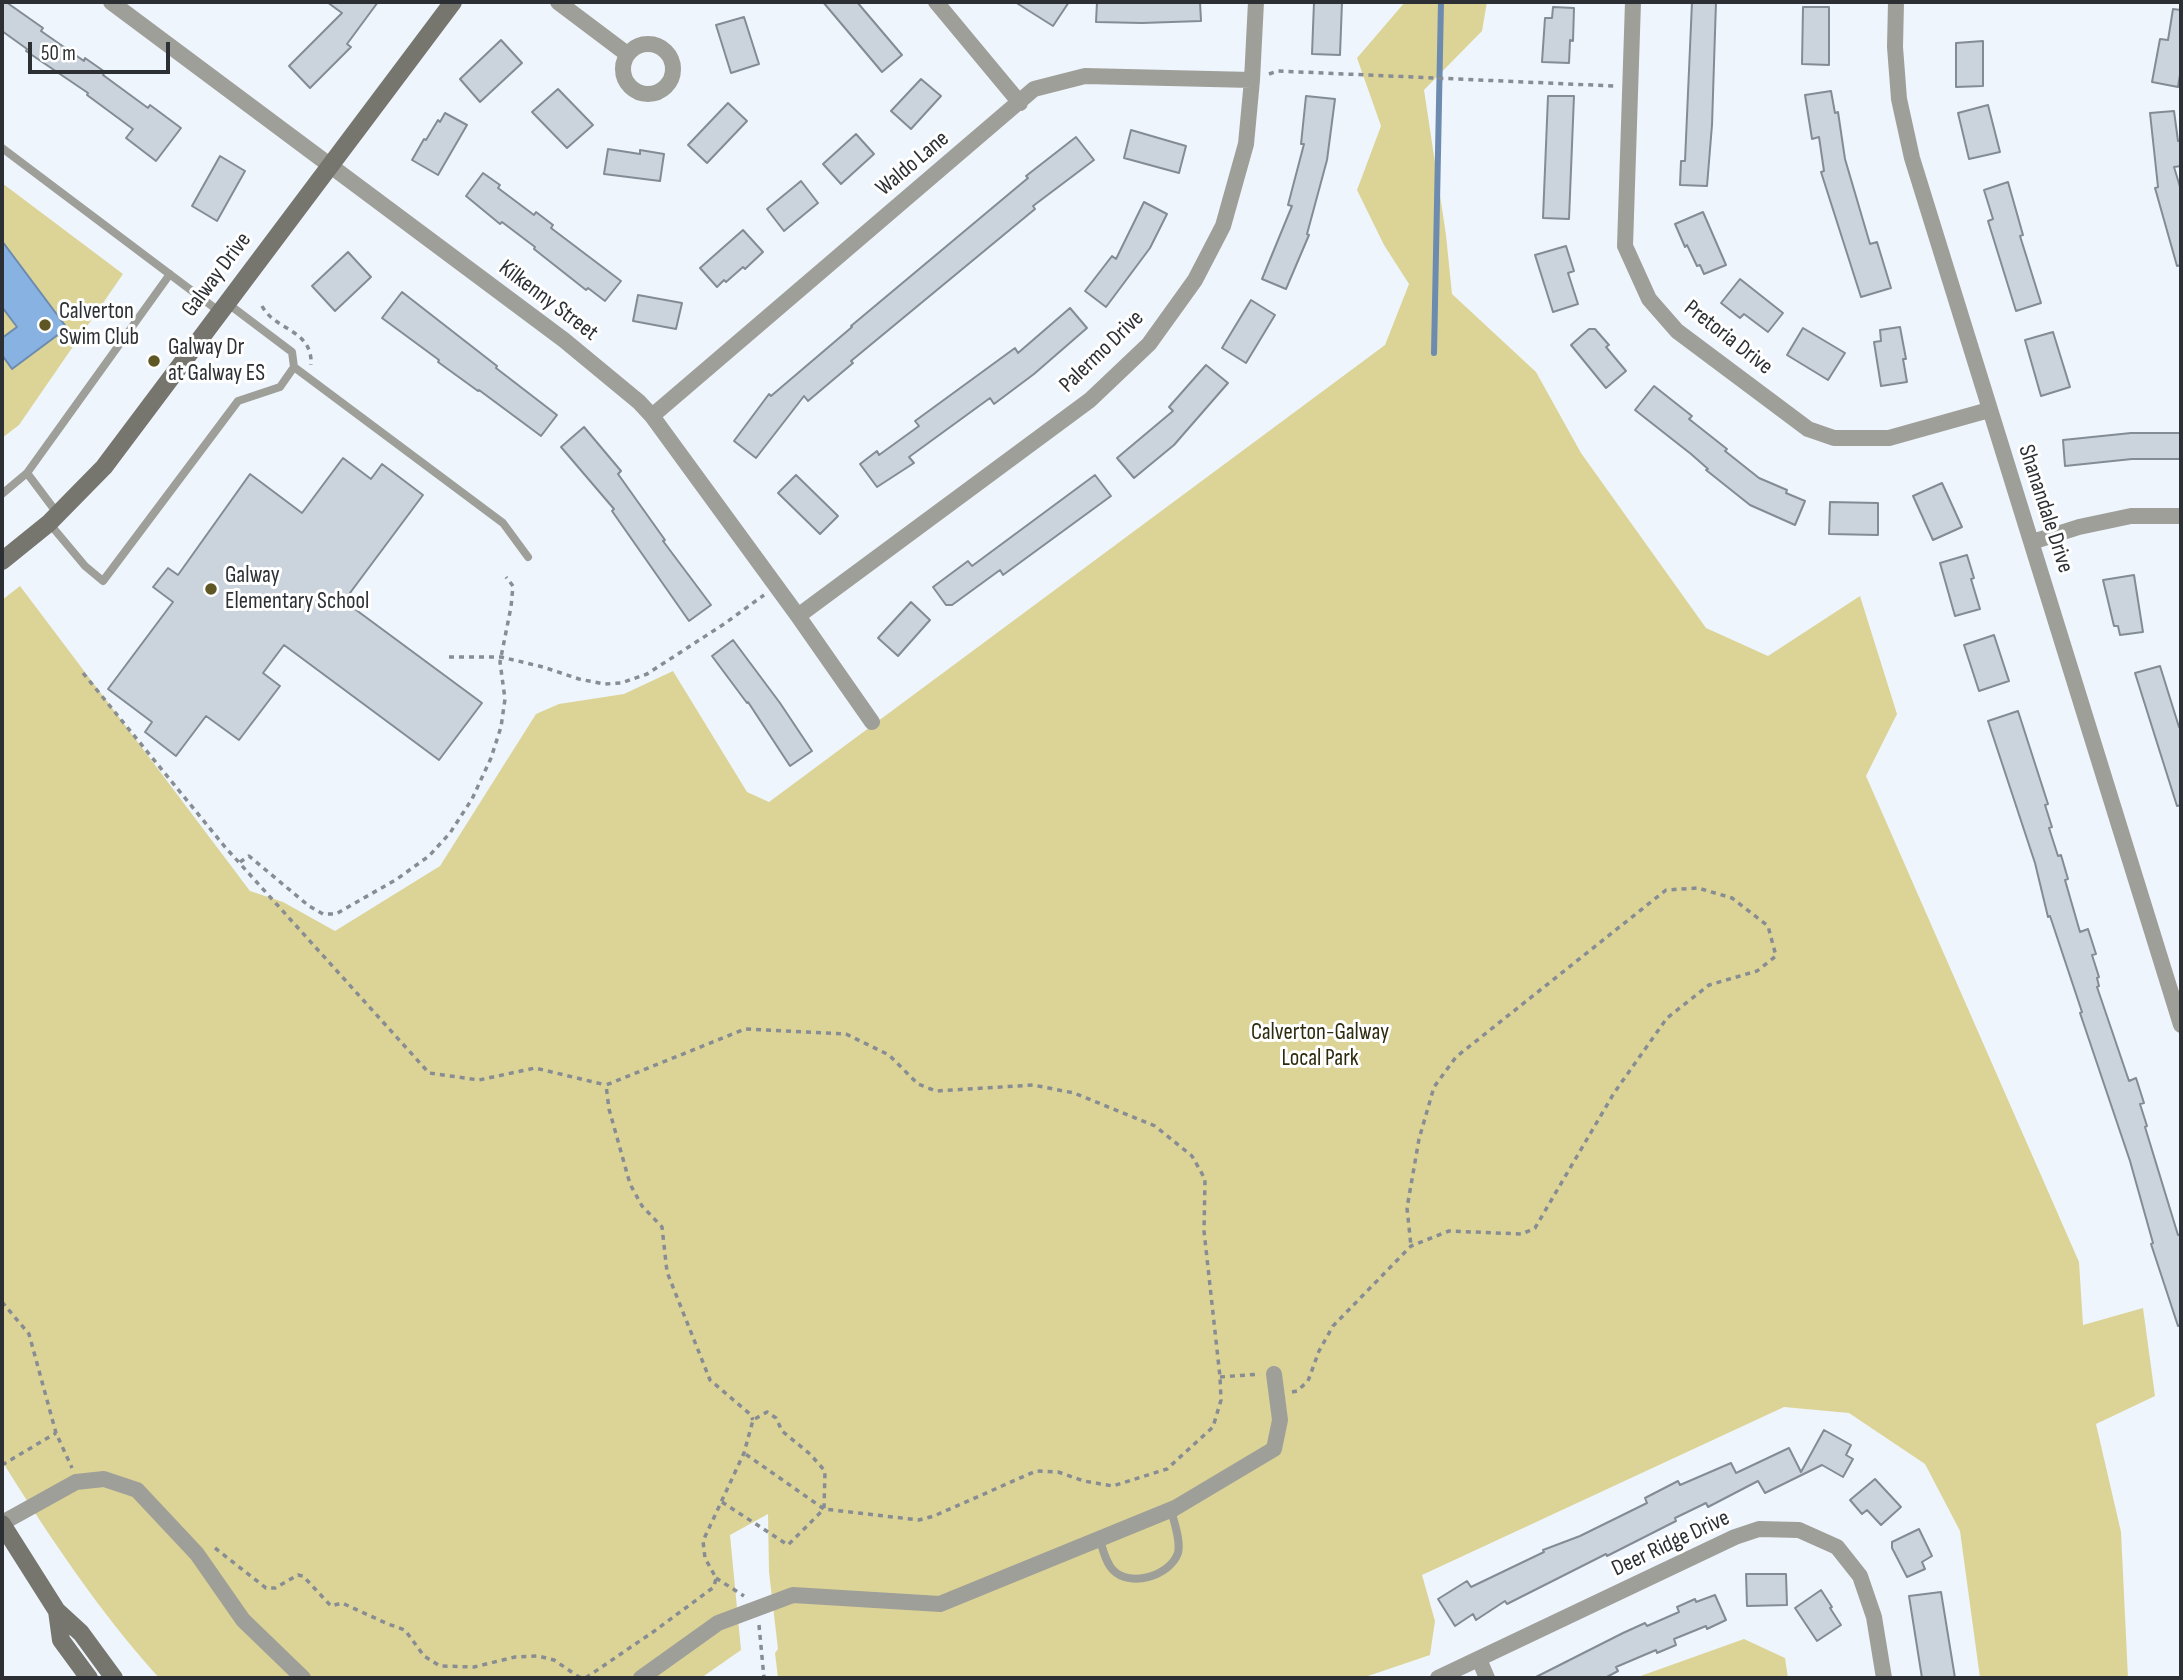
<!DOCTYPE html>
<style>
body{margin:0}
#map{position:relative;width:2183px;height:1680px;overflow:hidden;background:#eef5fd;font-family:"Sofia Sans Condensed",sans-serif}
canvas{display:block}
.frame{position:absolute;inset:0;border:4px solid #2c2f33;pointer-events:none}
.scale{position:absolute;left:28px;top:42px;width:142px;height:32px;box-sizing:border-box;border:4px solid #2c2f33;border-top:0;padding-left:9px;font-size:21px;line-height:24px;white-space:nowrap;color:#2c2f33;-webkit-text-stroke:5px #fff;paint-order:stroke}
</style>
<div id="map">
<canvas width="2183" height="1680"></canvas>
<div class="frame"></div>
<div class="scale">50 m</div>
</div>
<script>
const ctx = document.querySelector('canvas').getContext('2d');
ctx.lineJoin = 'round';
function fill(path, color) { ctx.fillStyle = color; ctx.fill(path, 'evenodd'); }
function stroke(path, color, width, dash) { ctx.strokeStyle = color; ctx.lineWidth = width; ctx.lineCap = dash ? 'butt' : 'round'; ctx.setLineDash(dash || []); ctx.stroke(path); }
function drawText(font, color, halo, rows, align = 'center') {
  ctx.font = font + ' "Sofia Sans Condensed",sans-serif'; ctx.lineWidth = 6; ctx.setLineDash([]); ctx.textBaseline = 'middle'; ctx.strokeStyle = halo; ctx.fillStyle = color; for (const [text, x, y, turn = 0] of rows) {
    ctx.save(); ctx.translate(x, y); ctx.rotate((+turn || 0) * Math.PI / 180); ctx.textAlign = isNaN(turn) ? turn : align; if (halo) ctx.strokeText(text, 0, 0); ctx.fillText(text, 0, 0); ctx.restore();
  }
}
fill(new Path2D(`
 M1405 2H1487L1482 31 1424 90 1446 235 1452 294 1536 372 1581 453 1706 628 1768 656 1860 596 1897 714 1866 776 2079 1262 2083 1325 2143 1308 2155 1396 2096 1424 2121 1532 2128 1678H1980L1960 1531 1925 1464 1849 1413 1784 1407 1422 1575 1435 1621 1430 1655 1362 1678H778L775 1653 778 1649 769 1572 768 1514 730 1535 741 1650 701 1678H159C99 1611 50 1538 2 1461V600L20 586 250 891 283 902 335 931 440 866 536 714 559 704 624 694 673 671 747 792 769 802 1385 345 1409 284 1384 245 1357 190 1381 126 1357 58Z
 M2 183 123 274 19 425 2 438Z
 M1744 1639 1785 1658 1788 1678H1635Z`), '#dcd497');
const water = new Path2D(`
 M2 241 67 328 12 369 2 355V338L17 327 2 307Z`);
fill(water, '#88b2e2');
stroke(water, '#6c8bae', 2);
stroke(new Path2D(`
 M1434 353 1441 2`), '#6c8bae', 6);
const building = new Path2D(`
 M2 2H6L43 28 41 31 84 61 85 58 105 72 103 75 148 108 150 105 181 128 156 161 126 138 133 129 87 95 88 93 26 51 27 49 2 31Z
 M327 2H378L347 44 351 47 310 88 289 66 342 13Z
 M823 2H857L902 55 882 72Z
 M1015 2H1069L1053 26Z
 M1097 2H1200L1201 21 1142 23 1096 22Z
 M1314 2H1342L1340 55 1312 54Z
 M1692 2H1716L1712 125 1707 186 1680 185 1681 161H1685Z
 M1553 7 1574 8 1573 41 1570 40 1569 63 1542 62 1545 18H1552Z
 M1803 7H1829V65L1802 64Z
 M2173 9 2181 10V69L2178 87 2152 82 2160 39 2168 40Z
 M744 17 759 64 731 73 716 25Z
 M501 40 522 63 480 102 460 79Z
 M1983 41V86L1956 87V43Z
 M921 79 941 96 911 129 891 111Z
 M558 89 593 125 567 148 532 112Z
 M1831 91 1835 113 1838 112 1845 159 1870 244 1877 242 1891 288 1861 297 1821 172 1824 171 1819 137 1812 139 1805 95Z
 M1306 96 1335 99 1327 160 1307 234 1309 235 1286 289 1262 279 1292 206 1288 205 1304 144H1301Z
 M1548 96H1574L1569 219 1543 218Z
 M728 103 747 121 707 163 688 145Z
 M1988 105 2000 152 1969 159 1958 113Z
 M2174 111 2178 141 2181 140V166L2174 167 2181 190V265L2177 266 2155 188 2158 187 2150 113Z
 M445 113 467 125 438 175 412 160 424 139 426 140 438 120 440 122Z
 M1131 130 1186 146 1179 173 1124 158Z
 M856 134 874 154 841 184 823 164Z
 M1076 137 1094 160 1033 206 1035 209 851 361 853 363 808 401 804 396 756 458 734 441 769 394 771 396 852 327 851 326 1028 178 1026 176Z
 M608 149 640 154V150L664 154 660 181 604 174Z
 M220 156 245 171 217 221 192 206Z
 M483 173 500 185 498 188 534 215 536 212 553 225 551 228 621 281 605 301 588 288 586 290 534 249 535 247 502 222 500 224 466 196Z
 M801 181 818 203 784 231 767 209Z
 M2008 182 2023 235 2020 236 2041 303 2016 311 1988 221 1993 219 1984 190Z
 M1144 202 1167 214 1150 248 1106 307 1085 291 1112 256 1116 259Z
 M1703 212 1726 265 1704 274 1700 265 1697 266 1687 245 1685 247 1675 224Z
 M743 230 763 252 745 269 743 267 726 282 724 280 717 287 700 268Z
 M1566 246 1574 271 1568 273 1578 304 1553 312 1535 255Z
 M348 252 371 277 335 311 312 286Z
 M1740 279 1783 313 1768 332 1744 314 1740 318 1721 303Z
 M402 292 497 366 496 368 557 415 541 436 479 390 478 391 438 362 439 360 382 318Z
 M638 295 682 303 676 329 633 321Z
 M1251 300 1275 315 1246 363 1222 348Z
 M1070 308 1087 328 1034 374 994 404 990 398 909 457 914 463 877 487 860 464 877 451 879 455 919 426 915 421 1015 348 1018 353Z
 M1900 327 1906 359H1903L1907 382 1881 386 1874 342 1881 341 1880 330Z
 M1803 328 1845 353 1828 380 1787 355Z
 M1589 329H1595L1609 345 1606 347 1626 371 1606 388 1571 345Z
 M2053 332 2070 387 2041 396 2025 340Z
 M1206 365 1228 383 1174 445 1134 478 1117 458 1173 411 1169 407Z
 M1654 386 1692 416 1689 419 1727 449 1725 451 1759 478 1787 490 1786 493 1805 501 1795 525 1750 505 1706 470 1708 469 1691 454 1635 410Z
 M584 427 621 471 618 474 665 540 663 541 711 605 689 621 612 511 614 509 561 447Z
 M2131 433H2181V459H2132L2065 466 2063 440Z
 M343 458 371 479 382 464 423 495 344 601 482 703 439 760 284 645 263 673 280 686 239 740 206 716 176 756 145 732 152 722 108 689 173 602 153 587 168 568 178 575 250 474 302 513Z
 M796 475 838 516 820 534 778 493Z
 M1095 475 1111 496 1003 575 1000 570 952 605H946L933 587 968 561 972 566Z
 M1942 483 1962 527 1933 540 1913 496Z
 M1830 502 1878 503V535L1829 534Z
 M1967 555 1974 578 1971 579 1980 609 1955 616 1940 563Z
 M2134 575 2143 632 2120 635 2118 626H2114L2103 580Z
 M911 602 930 620 898 656 878 638Z
 M1994 635 2009 681 1979 691 1964 645Z
 M733 640 780 703 812 751 790 766 748 702 747 703 712 656Z
 M2160 666 2179 727 2181 726V805L2177 806 2135 673Z
 M2018 711 2048 804 2045 805 2052 827 2049 828 2058 856 2061 855 2068 879 2065 880 2080 932 2088 929 2096 954 2092 955 2099 977 2097 978 2099 986 2097 987 2129 1081 2136 1078 2144 1103 2140 1104 2147 1126 2145 1127 2178 1235 2181 1234V1325L2178 1326 2151 1244 2153 1243 2130 1161 2080 1013 2082 1012 2050 916 2048 917 2035 863 1988 721Z
 M1824 1430 1851 1445 1846 1455 1853 1459 1843 1477 1822 1465 1765 1493 1758 1481 1708 1507 1706 1503 1675 1518 1676 1521 1607 1556 1606 1554 1507 1604 1505 1601 1476 1620 1473 1614 1455 1626 1438 1599 1467 1581 1471 1587 1544 1552 1543 1550 1580 1536 1647 1503 1645 1498 1678 1481 1680 1485 1731 1463 1736 1473 1789 1448 1801 1472Z
 M1875 1479 1901 1507 1881 1525 1867 1510 1862 1514 1850 1500Z
 M1919 1529 1932 1556 1922 1562 1925 1569 1907 1577 1892 1548V1542Z
 M1746 1574H1786L1787 1605 1747 1606Z
 M1821 1590 1832 1607 1830 1608 1841 1625 1817 1641 1795 1608Z
 M1941 1592 1955 1678H1922L1909 1596Z
 M1715 1595 1726 1620 1707 1629 1706 1626 1674 1639 1676 1645 1657 1653 1656 1650 1616 1667 1618 1671 1605 1678H1534L1623 1633 1645 1623 1647 1626 1679 1612 1677 1607 1695 1599 1696 1602Z`);
fill(building, '#cbd3dd');
stroke(building, '#838b94', 2);
stroke(new Path2D(`
 M1269 74 1278 71 1614 86
 M262 306C275 331 313 329 311 365
 M449 657H501L543 667 579 679 604 684 621 683 647 674 724 624 764 595
 M83 673 225 847 429 1073 479 1080 535 1068 606 1085
 M240 862 249 856 309 906 323 914H336L397 879 429 856 450 833 472 799 491 758 501 727 505 699 500 662 511 607 513 586 506 577
 M2 1302 29 1334 56 1433 72 1468
 M1220 1377 1260 1374
 M1292 1392 1297 1391 1308 1381 1319 1351 1333 1326 1411 1246 1449 1231 1522 1234 1535 1228 1614 1093 1667 1018 1709 985 1757 971 1776 956 1768 926 1732 898 1698 888 1666 890 1456 1057 1434 1087 1419 1139 1407 1208 1411 1246
 M2 1465 56 1433
 M722 1502 788 1545 824 1509 744 1453
 M215 1548 266 1588H275L298 1575 303 1576 331 1606 342 1603 388 1624 405 1630 424 1656 440 1666 474 1667 515 1657 538 1656 554 1660 579 1677H587L653 1632 714 1587 716 1578 705 1558 703 1541 744 1453 753 1420 767 1412 776 1418 782 1431 810 1454 825 1471 824 1509 919 1520 934 1516 1036 1471 1058 1472 1084 1481 1113 1486 1167 1469 1213 1427 1221 1400 1220 1377 1204 1231 1205 1179 1192 1156 1155 1126 1074 1093 1033 1085 936 1091 918 1084 889 1055 846 1034 745 1029 606 1085 609 1109 630 1184 642 1206 662 1227 667 1272 710 1380 750 1414 753 1420
 M716 1578 744 1596
 M759 1625 764 1678`), '#888d93', 3.5, [5, 5]);
stroke(new Path2D(`
 M2 148 220 312
 M227 303 292 352 294 367 503 523 528 557
 M27 473 57 513
 M2 494 27 473 170 274
 M49 523 85 566 103 581 238 401 280 387 294 367
 M1100 1540C1103 1550 1106 1563 1113 1570 1130 1588 1170 1576 1178 1553 1181 1541 1174 1522 1171 1510`), '#9f9f99', 8);
stroke(new Path2D(`
 M111 2 564 340 639 402 652 416 798 616 872 722
 M558 2 627 54
 M936 2 1020 103
 M1633 2 1625 246 1649 299 1677 331 1808 429 1834 438H1889L1989 410
 M1896 2 1895 47 1899 99 1912 158 2181 1025
 M623 69a25 25 0 1 1 50 0a25 25 0 1 1-50 0Z
 M652 416 1034 89 1085 76 1252 80
 M2032 542 2079 527 2131 516H2181
 M798 616 1090 400 1149 344 1195 280 1223 226 1246 144 1252 80 1256 2
 M2 1523 76 1482 104 1479 137 1490 197 1554 243 1620 303 1678
 M1479 1659 1487 1678
 M641 1678 718 1623 793 1595 940 1604 1175 1508 1274 1449 1280 1420 1274 1374
 M1438 1678 1735 1537 1759 1529 1799 1530 1837 1547 1860 1576 1874 1617 1884 1678`), '#9f9f99', 16);
stroke(new Path2D(`
 M2 561 49 523 104 467 453 2
 M2 1524 57 1611 81 1633 114 1678
 M57 1611 61 1640 89 1678`), '#76766e', 18);
for (const [x, y, r, color] of [
 [45,325,7,"#5e5724"],
 [154,361,7,"#5e5724"],
 [211,589,7,"#5e5724"]
]) { const dot = new Path2D(); dot.arc(x, y, r, 0, 2 * Math.PI); ctx.fillStyle = color; ctx.fill(dot); stroke(dot, '#fff', 2.5); }
drawText('23px', '#2c2f33', '#fff', [
 ["Waldo Lane",913,164,-40],
 ["Galway Drive",217,275,-53],
 ["Kilkenny Street",548,301,37],
 ["Pretoria Drive",1728,338,38],
 ["Palermo Drive",1102,352,-44],
 ["Shanandale Drive",2045,509,72],
 ["Deer Ridge Drive",1671,1544,-25]
]);
drawText('23px', '#2c2f33', '#fff', [
 ["Calverton",59,312],
 ["Swim Club",59,338],
 ["Galway Dr",168,348],
 ["at Galway ES",168,374],
 ["Galway",225,576],
 ["Elementary School",225,602]
], 'left');
drawText('23px', '#2e2a0d', '#fff', [
 ["Calverton-Galway",1320,1033],
 ["Local Park",1320,1059]
]);
</script>
